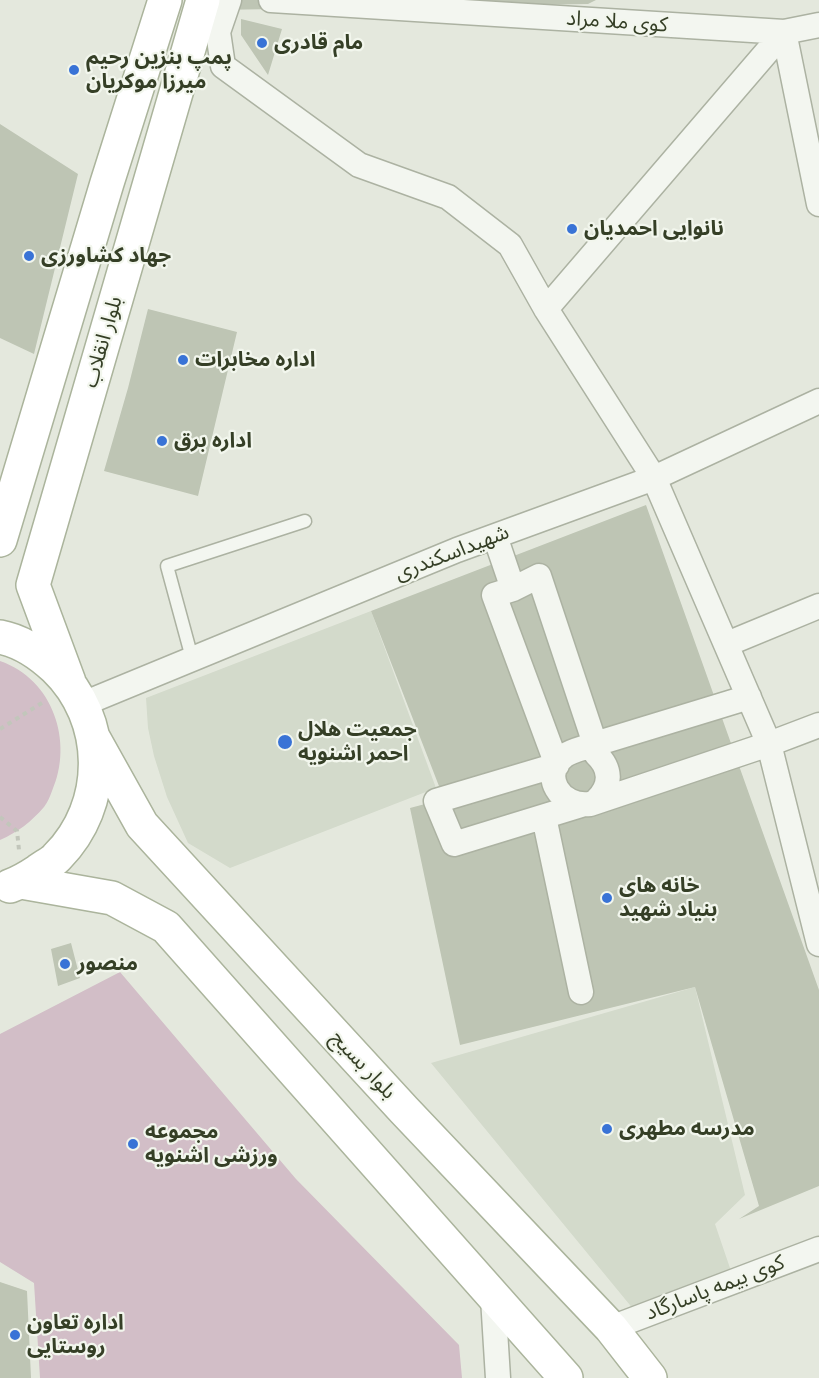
<!DOCTYPE html>
<meta charset="utf-8">
<style>
body{margin:0}
canvas{display:block;background:#e4e8dd}
</style>
<canvas width="819" height="1378"></canvas>
<script>
const ctx = document.querySelector('canvas').getContext('2d');
ctx.lineJoin = 'round';
function fill(path, color) { ctx.fillStyle = color; ctx.fill(path, 'evenodd'); }
function stroke(path, color, width, dash) { ctx.strokeStyle = color; ctx.lineWidth = width; ctx.lineCap = dash ? 'butt' : 'round'; ctx.setLineDash(dash || []); ctx.stroke(path); }
function drawText(font, color, halo, rows, align = 'center') {
  ctx.font = font + ' "IBM Plex Sans","Noto Sans Arabic",sans-serif'; ctx.lineWidth = 4.5; ctx.setLineDash([]); ctx.textBaseline = 'middle'; ctx.strokeStyle = halo; ctx.fillStyle = color; for (const [text, x, y, turn = 0] of rows) {
    ctx.save(); ctx.translate(x, y); ctx.rotate((+turn || 0) * Math.PI / 180); ctx.textAlign = isNaN(turn) ? turn : align; if (halo) ctx.strokeText(text, 0, 0); ctx.fillText(text, 0, 0); ctx.restore();
  }
}
fill(new Path2D(`
 M371 611 436 788 230 868 188 843 167 797 154 756 148 728 146 698Z
 M695 987 745 1195 715 1224 731 1271 634 1310 431 1063Z`), '#d3dacb');
fill(new Path2D(`
 M0 661C53 679 74 742 52 791 50 796 48 802 44 807 31 822 18 832 0 840Z
 M120 972 296 1179 459 1345 462 1378H40L34 1283 0 1262V1034Z`), '#d2bec7');
fill(new Path2D(`
 M216 0H596L588 4 214 10Z
 M241 19 282 29 268 75 241 35Z
 M0 124 78 174 34 354 0 338Z
 M148 309 237 332 198 496 104 471 128 388Z
 M646 505 819 990V1186L739 1219 759 1206 695 987 460 1045 410 808 444 799 371 611Z
 M71 943 80 978 58 986 51 949Z
 M0 1282 27 1291 31 1378H0Z`), '#bec5b4');
const service = new Path2D(`
 M192 658 167 566 305 521`);
const minor = new Path2D(`
 M229 0 218 32 223 66 359 165 448 197 510 245 546 309 654 478 769 744 819 944
 M271 0 784 32 819 25
 M784 32 819 204
 M546 309 784 32
 M495 536 513 589
 M727 644 819 606
 M83 704 457 550 654 478 819 401
 M597 800C612 785 611 768 596 754L595 744C585 748 572 750 564 756 540 775 560 808 590 804L769 744 819 725
 M581 805 454 844 436 801 557 765 494 595 513 589 539 576 595 744 749 697
 M544 817 581 992
 M493 1298 498 1378
 M611 1328 819 1249`);
const primary = new Path2D(`
 M0 540 107 183 165 0
 M0 637C21 641 40 654 55 668 108 719 109 805 57 857 52 863 44 866 38 871 29 877 21 882 10 886
 M69 682 33 585 203 0
 M94 739 142 825 404 1110 611 1328 650 1378
 M21 882 112 898 166 927 566 1378`);
stroke(service, '#acb2a2', 15);
stroke(minor, '#acb2a2', 27);
stroke(primary, '#abb49c', 36);
stroke(new Path2D(`
 M0 729 45 701
 M0 817 17 831 19 850`), '#c2c6bb', 4, [4.5, 4.5]);
stroke(service, '#f3f6f0', 12);
stroke(minor, '#f3f6f0', 24);
stroke(primary, '#fff', 33);
for (const [x, y, r, color] of [
 [262,43,6,"#3973d6"],
 [74,70,6,"#3973d6"],
 [572,229,6,"#3973d6"],
 [29,256,6,"#3973d6"],
 [183,360,6,"#3973d6"],
 [162,441,6,"#3973d6"],
 [285,742,8,"#3973d6"],
 [607,898,6,"#3973d6"],
 [65,964,6,"#3973d6"],
 [607,1129,6,"#3973d6"],
 [133,1144,6,"#3973d6"],
 [15,1335,6,"#3973d6"]
]) { const dot = new Path2D(); dot.arc(x, y, r, 0, 2 * Math.PI); ctx.fillStyle = color; ctx.fill(dot); stroke(dot, '#f2f6ed', 2); }
drawText('21px', '#353f26', '#f2f6ed', [
 ["کوی ملا مراد",617,22,4],
 ["بلوار انقلاب",103,342,-74],
 ["شهیداسکندری",452,553,-21],
 ["بلوار بسیج",363,1065,47],
 ["کوی بیمه پاسارگاد",715,1288,-21]
]);
drawText('bold 21px', '#353f26', '#f2f6ed', [
 ["مام قادری",274,43],
 ["پمپ بنزین رحیم",86,58],
 ["میرزا موکریان",86,82],
 ["نانوایی احمدیان",584,229],
 ["جهاد کشاورزی",41,256],
 ["اداره مخابرات",195,360],
 ["اداره برق",174,441],
 ["جمعیت هلال",298,730],
 ["احمر اشنویه",298,754],
 ["خانه های",619,886],
 ["بنیاد شهید",619,910],
 ["منصور",77,964],
 ["مدرسه مطهری",619,1129],
 ["مجموعه",145,1132],
 ["ورزشی اشنویه",145,1156],
 ["اداره تعاون",27,1323],
 ["روستایی",27,1347]
], 'left');
</script>
